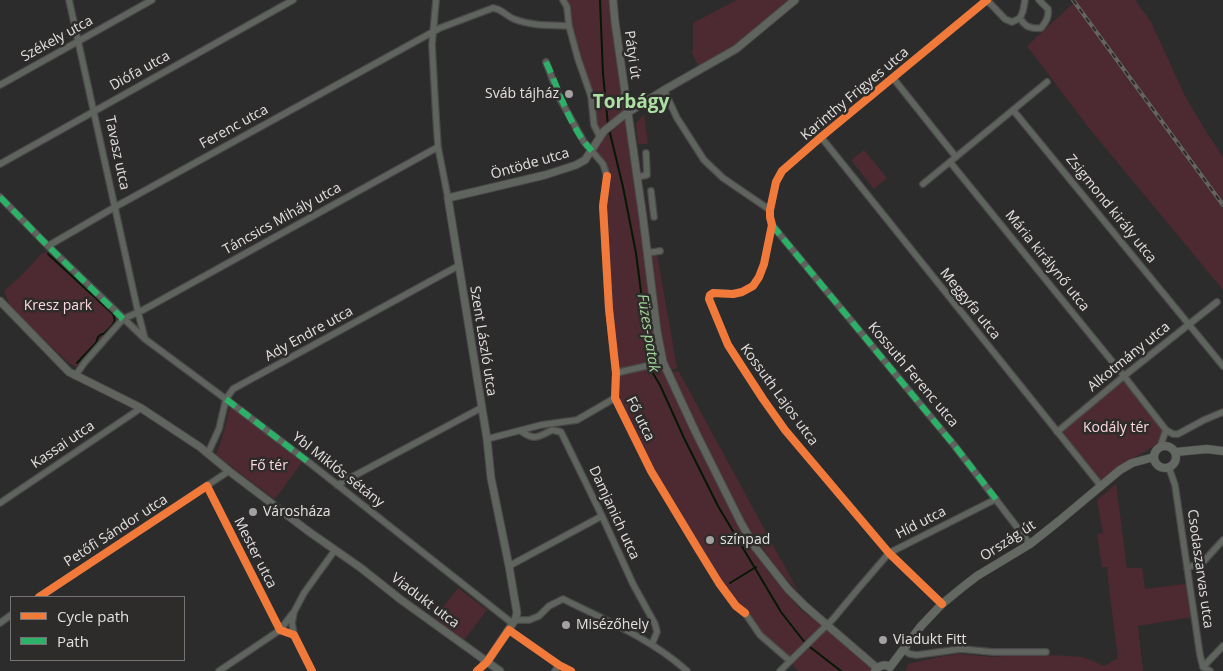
<!DOCTYPE html>
<meta charset="utf-8">
<style>
body{margin:0}
#map{position:relative;width:1223px;height:671px;overflow:hidden;background:#2d2c2c;font-family:"Open Sans",sans-serif}
canvas{display:block}
.legend{position:absolute;left:10px;top:596px;width:175px;height:65px;box-sizing:border-box;background:#2e2b2b;border:1px solid #767374;margin:0;padding:6px 9px;list-style:none;font-size:15px;color:#e3e0e1}
.legend li{display:flex;align-items:center;gap:10px;height:25px}
.legend b{width:25px;border:1px solid #767374}
</style>
<div id="map">
<canvas width="1223" height="671"></canvas>
<ul class="legend">
<li><b style="height:6px;background:#f17a3a"></b>Cycle path</li>
<li><b style="height:6px;background:#2db169"></b>Path</li>
</ul>
</div>
<script>
const ctx = document.querySelector('canvas').getContext('2d');
ctx.lineJoin = 'round';
function fill(path, color) { ctx.fillStyle = color; ctx.fill(path, 'evenodd'); }
function stroke(path, color, width, dash) { ctx.strokeStyle = color; ctx.lineWidth = width; ctx.lineCap = dash ? 'butt' : 'round'; ctx.setLineDash(dash || []); ctx.stroke(path); }
function drawText(font, color, halo, rows, align = 'center') {
  ctx.font = font + ' "Open Sans",sans-serif'; ctx.lineWidth = 5; ctx.setLineDash([]); ctx.textBaseline = 'middle'; ctx.strokeStyle = halo; ctx.fillStyle = color; for (const [text, x, y, turn = 0] of rows) {
    ctx.save(); ctx.translate(x, y); ctx.rotate((+turn || 0) * Math.PI / 180); ctx.textAlign = isNaN(turn) ? turn : align; if (halo) ctx.strokeText(text, 0, 0); ctx.fillText(text, 0, 0); ctx.restore();
  }
}
fill(new Path2D(`
 M564 0H612L624 114 628 112 654 333 662 367 738 525 766 569 800 609 875 667 878 671H798L790 661 760 635 698 549 652 471 615 398 604 206 607 176 592 151 617 120 597 132Z
 M737 0H795L736 49 700 69 692 53 693 48V23Z
 M1077 0H1135L1151 22 1186 98 1207 133 1223 157V290L1089 128 1027 46Z
 M644 114 648 143 647 144H638L636 124Z
 M864 150 887 178 874 189 851 160Z
 M50 252 116 315 118 319 115 324 77 367 70 364 11 309 4 291 24 273 42 253Z
 M657 254 677 368 667 372 654 305 649 255Z
 M670 371 679 372 798 591 778 570 744 521Z
 M1124 376 1173 434 1115 470 1101 486 1057 432Z
 M230 407 302 462 279 494 274 499 216 455 224 432Z
 M1116 484 1127 568H1142L1145 589 1192 583 1198 616 1138 626 1143 671H906L908 664 943 656 960 654 992 657 1032 654 1083 657 1104 666 1118 658 1109 588 1107 567H1102L1097 534 1103 533 1097 500Z
 M458 588 487 610 464 640 435 618Z`), '#4d2932');
stroke(new Path2D(`
 M600 0 603 74 608 125
 M609 129 623 187 636 253 651 370 660 385 684 438 718 506 781 612 806 644 841 671
 M48 254 113 314C118 323 110 327 104 334H102L98 337 96 343 77 363
 M730 583 756 567`), '#051804', 2);
const minor = new Path2D(`
 M69 0 138 312 145 339
 M436 0 432 45 436 117 438 147 448 198
 M563 0 567 7 569 26 578 59 591 96 594 125 600 137
 M987 0 1005 19 1012 22 1020 18 1023 11 1025 0
 M1020 18C1025 27 1031 29 1041 28 1046 22 1049 17 1048 9L1039 0
 M546 62 560 99 584 142 603 164 607 176 603 206 609 309 616 373 615 398 651 471 719 583 736 606 745 613 760 635 790 661
 M893 78 956 157
 M0 85 152 0
 M664 90 677 118 704 160 723 178 770 210
 M1013 110 1223 366
 M821 137 1101 486
 M950 162 1124 376 1166 430 1173 434H1178L1204 420 1223 412
 M0 164 293 0
 M637 177 647 175 646 153
 M923 184 1047 82
 M651 191 654 217
 M0 197 48 246 145 339 223 397 311 464 512 623
 M772 225 954 445 1030 544
 M48 246 115 207 440 28 493 8C502 9 506 16 514 19 531 26 551 25 569 26
 M647 253 660 251
 M616 373 663 362
 M75 376 85 362 123 319 143 310 438 147
 M521 431C534 441 538 437 552 430L561 432 602 516 633 584 655 624 657 632 652 644
 M1057 432 1124 376 1217 302
 M487 439 541 425 577 420 615 398
 M1160 447 1166 430
 M208 453 219 429 226 399 233 389 458 266
 M1169 468 1175 485 1200 655 1203 667 1210 671
 M337 485 481 408
 M207 486 280 630
 M0 503 141 408
 M509 566 602 516
 M1187 568 1204 561 1223 540
 M39 597 229 471
 M942 604 889 553 785 430 763 399 728 345 709 299 710 295 713 293 733 294 742 292 753 286 759 277 764 264 772 225 770 217V210L776 182 782 171 821 137 987 0
 M515 620H529L539 616 549 606 563 599C605 620 652 639 687 671
 M0 623 11 615
 M509 630 559 665 571 671
 M903 650 910 654 917 655 961 649 993 652H1046
 M1203 667 1223 646
 M219 671 280 630 293 613
 M312 671 294 635 292 623 294 612 304 593 335 550
 M477 671 487 662
 M555 671 559 665
 M780 671 833 619 858 589 889 553 996 499`);
const tertiary = new Path2D(`
 M613 0 615 22 643 218 657 331 663 362 696 433 741 523 755 547 788 589 805 606 877 668
 M0 301 69 372 141 408 200 447 229 471 308 531 361 568 400 599 500 671
 M487 662 515 620 517 613 509 566 491 478 487 439 448 198 545 175 576 165 585 160 604 131 624 115 664 90 736 49 795 0`);
const secondary = new Path2D(`
 M1154 457a11 11 0 1 1 22 0a11 11 0 1 1-22 0Z
 M1176 452 1207 449 1223 451
 M890 667 921 626 942 604 964 586 977 576 1030 544 1059 521 1120 470 1132 463 1154 457
 M875 671C879 665 885 664 890 667`);
stroke(minor, '#4a4949', 8);
stroke(tertiary, '#4a4949', 9);
stroke(secondary, '#4a4949', 9);
stroke(minor, '#60645f', 5.5);
stroke(tertiary, '#60645f', 7);
stroke(secondary, '#636862', 8);
const rail = new Path2D(`
 M1073 0 1223 205`);
stroke(rail, '#646463', 4);
stroke(rail, '#2e2b2b', 2, [5.5]);
stroke(new Path2D(`
 M546 62C560 91 569 127 592 151
 M0 197 48 246 123 319
 M772 225 954 445 996 499
 M226 399 311 464`), '#2db169', 6, [12, 6]);
stroke(new Path2D(`
 M607 176 603 206 609 309 616 373 615 398 651 471 698 549 719 583 736 606 745 613
 M39 597 207 486 280 630 294 635 312 671
 M942 604 889 553 785 430 763 399 728 345 709 299 710 295 713 293 733 294 742 292 753 286 759 277 764 264 772 225 770 217V210L776 182 782 171 821 137 987 0
 M477 671 487 662 509 630 559 665 571 671`), '#f17a3a', 8);
for (const [x, y, r, color] of [
 [569,94,5,"#a3a1a2"],
 [253,512,5,"#a3a1a2"],
 [710,540,5,"#a3a1a2"],
 [566,625,5,"#a3a1a2"],
 [883,640,5,"#a3a1a2"]
]) { const dot = new Path2D(); dot.arc(x, y, r, 0, 2 * Math.PI); ctx.fillStyle = color; ctx.fill(dot); stroke(dot, '#2e2b2b', 2); }
drawText('14px', '#e3e0e1', '#2e2b2b', [
 ["Székely utca",57,39,-29],
 ["Pátyi út",632,55,82],
 ["Diófa utca",140,71,-29],
 ["Karinthy Frigyes utca",855,94,-40],
 ["Ferenc utca",234,127,-29],
 ["Tavasz utca",117,153,78],
 ["Öntöde utca",530,164,-16],
 ["Zsigmond király utca",1111,209,51],
 ["Táncsics Mihály utca",282,219,-29],
 ["Mária királynő utca",1047,261,51],
 ["Meggyfa utca",970,304,51],
 ["Ady Endre utca",309,334,-29],
 ["Szent László utca",483,341,81],
 ["Alkotmány utca",1129,357,-39],
 ["Kossuth Ferenc utca",913,375,50],
 ["Kossuth Lajos utca",779,395,54],
 ["Fő utca",640,419,64],
 ["Kassai utca",63,445,-34],
 ["Ybl Miklós sétány",338,470,38],
 ["Damjanich utca",614,513,65],
 ["Híd utca",921,523,-27],
 ["Petőfi Sándor utca",116,531,-33],
 ["Ország út",1008,541,-33],
 ["Mester utca",255,553,63],
 ["Csodaszarvas utca",1200,569,82],
 ["Viadukt utca",425,601,37]
]);
drawText('14px', '#e3e0e1', '#2e2b2b', [
 ["Sváb tájház",559,94,"right"],
 ["Városháza",263,512],
 ["színpad",720,540],
 ["Misézőhely",576,625],
 ["Viadukt Fitt",893,640]
], 'left');
drawText('14px', '#fdd8e0', '#2e2b2b', [
 ["Kresz park",58,306],
 ["Kodály tér",1116,428],
 ["Fő tér",269,466]
]);
drawText('italic 15px', '#a2d897', '#2e2b2b', [
 ["Füzes-patak",648,333,81]
]);
drawText('bold 19px', '#ace0a2', '#2e2b2b', [
 ["Torbágy",631,103]
]);
</script>
